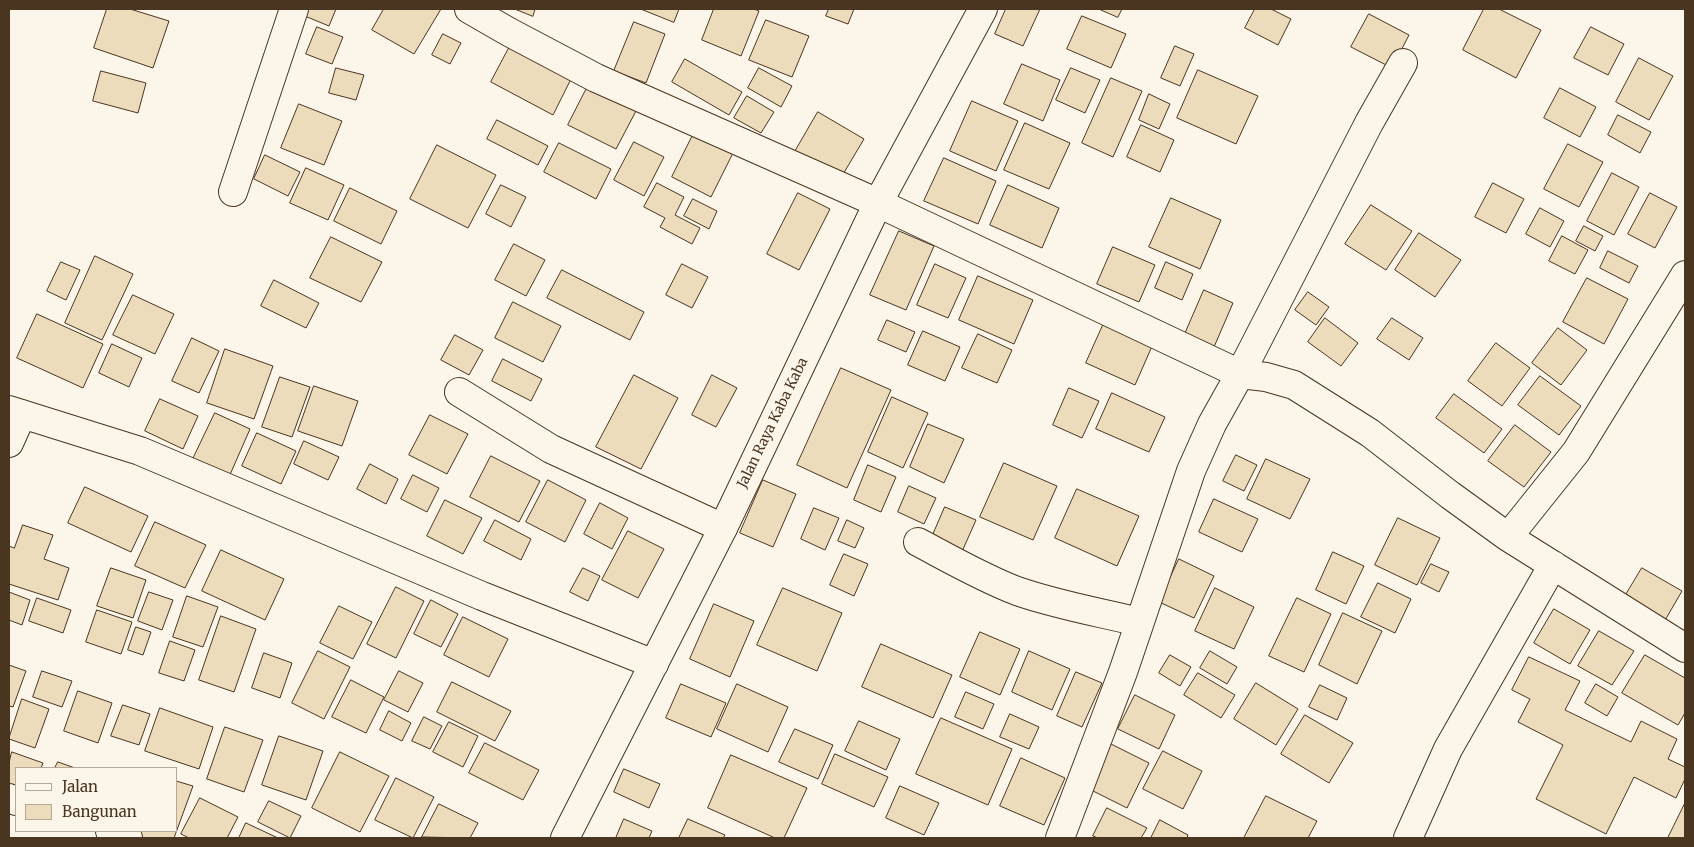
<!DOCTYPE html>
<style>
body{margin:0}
#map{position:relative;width:1694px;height:847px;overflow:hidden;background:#fbf6e9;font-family:Merriweather,serif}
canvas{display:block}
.frame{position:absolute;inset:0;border:10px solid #4a3520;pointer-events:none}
.legend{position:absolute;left:15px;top:767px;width:162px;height:65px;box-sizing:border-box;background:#fbf6e9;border:1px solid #b4a999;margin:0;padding:6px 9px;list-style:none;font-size:15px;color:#4a3520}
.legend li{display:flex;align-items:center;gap:10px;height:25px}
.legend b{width:25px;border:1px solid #b4a999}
</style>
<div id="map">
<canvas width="1694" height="847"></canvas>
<div class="frame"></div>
<ul class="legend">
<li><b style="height:6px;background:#fbf6e9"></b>Jalan</li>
<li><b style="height:14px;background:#ecdcbc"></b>Bangunan</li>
</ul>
</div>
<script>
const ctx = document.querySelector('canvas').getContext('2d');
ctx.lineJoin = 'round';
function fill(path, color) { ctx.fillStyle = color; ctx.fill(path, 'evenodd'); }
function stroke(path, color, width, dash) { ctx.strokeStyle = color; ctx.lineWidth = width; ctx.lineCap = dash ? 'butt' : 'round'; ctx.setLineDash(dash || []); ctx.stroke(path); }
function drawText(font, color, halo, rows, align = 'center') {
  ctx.font = font + ' Merriweather,serif'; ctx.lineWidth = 4; ctx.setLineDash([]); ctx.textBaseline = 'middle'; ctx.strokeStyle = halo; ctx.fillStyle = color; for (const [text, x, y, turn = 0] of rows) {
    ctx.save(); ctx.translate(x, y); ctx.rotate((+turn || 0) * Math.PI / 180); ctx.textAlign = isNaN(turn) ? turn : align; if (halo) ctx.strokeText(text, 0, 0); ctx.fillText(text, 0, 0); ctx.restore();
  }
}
const building = new Path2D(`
 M107 9H130L169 21 153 68 94 48Z
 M302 9H336L329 26 300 14Z
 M384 9H441L414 54 372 30Z
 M515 9H535L533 16Z
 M641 9H679L674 22Z
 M714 9H754L759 11 741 56 702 40Z
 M829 9H854L848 24 826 16Z
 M1006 9H1040L1023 46 995 34Z
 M1099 9H1122L1118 17Z
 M1255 9H1271L1291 19 1278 45 1245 28Z
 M1484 9H1499L1541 30 1516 78 1463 50Z
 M1369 14 1409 35 1392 68 1351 47Z
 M1082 16 1126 34 1111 68 1067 49Z
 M766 20 809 36 792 77 749 60Z
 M634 22 665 34 646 83 614 71Z
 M317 27 343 37 332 64 306 54Z
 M1591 27 1624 44 1608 75 1574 58Z
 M443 34 461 43 450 64 432 55Z
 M1175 46 1194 54 1180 86 1161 78Z
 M509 48 571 79 553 115 491 82Z
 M1639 58 1673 76 1649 120 1616 102Z
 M685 59 742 92 729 115 672 82Z
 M1022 64 1060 80 1043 121 1004 104Z
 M336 68 364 75 356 100 329 93Z
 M759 68 792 86 781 107 748 88Z
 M1071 68 1100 80 1085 113 1056 100Z
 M1198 70 1258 96 1236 144 1177 118Z
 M101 71 146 83 138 113 93 101Z
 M1111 78 1142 91 1113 157 1082 143Z
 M588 86 636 111 616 149 568 125Z
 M1560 88 1596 107 1580 137 1544 118Z
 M1149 94 1170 104 1159 129 1139 120Z
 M747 96 774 112 761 133 734 118Z
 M972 101 1018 121 996 171 950 151Z
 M299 104 342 121 324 165 281 148Z
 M818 112 864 139 839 181 793 155Z
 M1618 115 1651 132 1640 153 1608 135Z
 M497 120 548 146 538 165 487 139Z
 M1025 123 1070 143 1049 189 1004 170Z
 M1141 125 1174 140 1160 172 1127 157Z
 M696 129 735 149 711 197 672 177Z
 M634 142 664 157 644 196 614 180Z
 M559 143 611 169 596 199 544 172Z
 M1568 144 1603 162 1579 207 1544 189Z
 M437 145 496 175 468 228 410 199Z
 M265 155 300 172 288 196 254 179Z
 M944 158 996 181 978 224 924 201Z
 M306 168 344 185 328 220 290 203Z
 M1612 173 1639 187 1614 235 1587 221Z
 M657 183 684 197 675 215 700 228 692 244 660 227 665 218 644 207Z
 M1493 183 1524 199 1506 233 1475 217Z
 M501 185 526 197 511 227 486 214Z
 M1008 185 1059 208 1042 248 990 225Z
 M350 188 397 211 381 244 334 221Z
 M798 193 830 209 799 270 767 254Z
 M1650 193 1677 207 1655 248 1628 234Z
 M1171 198 1221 220 1200 269 1149 247Z
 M693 199 717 211 709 229 684 216Z
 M1371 205 1412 231 1386 270 1345 244Z
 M1540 208 1564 221 1550 247 1526 234Z
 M1584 226 1603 236 1595 251 1576 241Z
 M899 231 934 246 906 310 870 295Z
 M1419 233 1461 260 1435 297 1395 270Z
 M1562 236 1588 250 1575 274 1549 261Z
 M331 237 382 262 361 302 310 278Z
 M514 244 545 260 526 296 495 280Z
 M1113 247 1155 265 1139 302 1097 284Z
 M1608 251 1638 266 1629 283 1600 268Z
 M95 256 133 274 102 340 65 323Z
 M61 262 80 270 66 300 47 291Z
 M1166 262 1193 274 1182 300 1155 288Z
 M682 264 708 277 692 308 666 295Z
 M935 264 966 278 948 318 917 305Z
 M562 270 644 312 630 340 547 298Z
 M978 276 1033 300 1014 344 959 320Z
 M1587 278 1628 299 1604 344 1563 322Z
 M274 280 319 303 306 328 261 306Z
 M1204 290 1233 303 1214 347 1185 334Z
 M1308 292 1329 307 1316 325 1295 310Z
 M133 295 174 314 155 354 113 335Z
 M513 302 561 326 543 362 495 338Z
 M37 314 103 344 83 388 17 358Z
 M1325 318 1358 343 1341 366 1308 342Z
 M1392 318 1423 338 1409 360 1377 339Z
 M887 320 915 332 906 352 878 340Z
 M1104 323 1153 344 1135 385 1086 363Z
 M1558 328 1587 350 1561 385 1532 363Z
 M923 331 960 347 945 381 908 365Z
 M978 334 1012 350 997 383 962 368Z
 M455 335 483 350 469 375 441 360Z
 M192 338 219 351 199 393 172 381Z
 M1496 343 1530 368 1502 406 1468 381Z
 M112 344 142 358 129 387 99 373Z
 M225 349 273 366 254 419 207 403Z
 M503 359 542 379 531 401 492 381Z
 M841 368 891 390 847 488 797 465Z
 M634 375 678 398 641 469 596 447Z
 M712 375 737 388 716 427 692 415Z
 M1540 376 1581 406 1559 435 1518 405Z
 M280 377 310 387 292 437 262 427Z
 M314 386 358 401 342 446 298 431Z
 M1069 388 1099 401 1082 438 1053 425Z
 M1112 393 1165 417 1149 452 1096 429Z
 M1454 394 1502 429 1484 453 1436 418Z
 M892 397 928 413 903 468 868 452Z
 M160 399 198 416 183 449 145 431Z
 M215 413 250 429 229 477 192 461Z
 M430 415 468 434 447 474 409 455Z
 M928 424 964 439 944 483 910 467Z
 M1515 425 1551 452 1524 487 1488 461Z
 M257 433 296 451 281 484 242 466Z
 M304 441 339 457 328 480 294 464Z
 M1236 455 1257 465 1244 491 1223 481Z
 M491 456 540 481 519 522 470 497Z
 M1266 459 1310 479 1290 519 1247 499Z
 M1004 463 1057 486 1033 540 980 517Z
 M370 464 398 479 386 504 357 489Z
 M868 465 896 477 881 512 854 500Z
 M413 475 439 488 427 512 401 499Z
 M548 480 586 500 565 542 526 522Z
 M763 480 796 494 773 547 740 533Z
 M909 486 936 498 924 524 898 512Z
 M85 487 148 516 131 552 68 523Z
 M1077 489 1139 516 1117 566 1055 538Z
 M1214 499 1258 519 1242 552 1199 532Z
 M445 500 482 518 463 554 427 536Z
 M600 503 628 518 612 549 584 534Z
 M945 507 976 520 960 556 929 544Z
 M814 508 839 518 825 550 801 539Z
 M1398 518 1440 538 1417 585 1375 565Z
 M495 520 531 539 521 560 484 541Z
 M847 520 864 528 855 548 838 541Z
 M155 522 206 545 185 588 135 566Z
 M23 525 53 535 44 559 69 568 58 600 9 584V546L14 548Z
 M628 531 664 549 638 598 602 580Z
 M221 550 284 579 265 620 202 591Z
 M1333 552 1364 566 1346 604 1316 590Z
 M844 554 868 564 854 596 830 585Z
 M1179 559 1214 576 1194 618 1159 602Z
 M1431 564 1449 572 1439 592 1421 583Z
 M111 568 146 580 133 618 97 606Z
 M583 568 600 576 588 601 570 592Z
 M1642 568 1682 591 1664 622 1624 598Z
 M1378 583 1411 599 1395 633 1361 617Z
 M396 587 424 601 396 658 367 644Z
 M783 588 842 613 817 671 757 645Z
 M1215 588 1254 607 1234 649 1195 631Z
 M9 592 30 600 22 625 9 620Z
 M149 592 173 600 162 630 138 621Z
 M187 596 218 607 203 647 173 637Z
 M37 598 71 610 63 633 29 621Z
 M1297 598 1331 614 1304 672 1269 656Z
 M431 600 458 614 441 647 414 634Z
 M714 604 754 621 730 677 690 659Z
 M339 606 372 622 353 659 320 643Z
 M1554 609 1590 630 1570 664 1534 643Z
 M97 610 132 622 121 654 86 642Z
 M1343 613 1382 631 1357 684 1319 665Z
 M221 616 256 629 234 692 199 680Z
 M463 617 508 639 489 677 444 655Z
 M136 627 151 632 143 655 128 650Z
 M1599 631 1634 651 1612 685 1578 666Z
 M980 632 1020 649 1000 695 960 677Z
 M170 641 195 650 184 681 159 673Z
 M881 644 952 675 933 718 862 687Z
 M318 651 350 667 324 719 292 703Z
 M1029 651 1070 669 1052 710 1012 692Z
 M1210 651 1237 667 1227 684 1200 668Z
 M264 653 292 663 280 698 252 688Z
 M1170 655 1191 667 1180 686 1159 673Z
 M1645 655 1685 678V713L1678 725 1622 693Z
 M1529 657 1580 681 1565 710 1631 742 1641 721 1677 739 1668 759 1685 767V779L1676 798 1634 777 1606 834 1536 799 1563 745 1518 722 1530 699 1512 690Z
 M9 665 26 671 13 707 9 706Z
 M42 671 72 681 62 707 33 697Z
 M399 671 423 683 408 712 384 700Z
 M1076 672 1102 683 1082 727 1057 716Z
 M1198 673 1235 695 1221 718 1184 695Z
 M351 680 384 697 366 733 332 717Z
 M452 682 511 711 495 741 437 712Z
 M1256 683 1298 709 1276 745 1234 719Z
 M681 684 726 703 711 737 666 718Z
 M737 684 788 707 768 752 717 729Z
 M1596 684 1618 697 1607 716 1585 703Z
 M1320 685 1347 698 1337 720 1309 707Z
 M78 691 112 703 98 743 64 731Z
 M966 692 994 704 983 729 955 717Z
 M1135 695 1175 715 1159 749 1118 729Z
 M22 699 49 709 35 748 9 739Z
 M123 705 150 714 139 745 111 736Z
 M160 708 213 727 199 769 145 751Z
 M389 711 411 723 402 741 380 730Z
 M1010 714 1039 727 1029 749 1000 737Z
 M1305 715 1353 743 1329 783 1281 754Z
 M424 717 442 726 430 749 412 741Z
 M941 718 1012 749 988 805 916 774Z
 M859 721 900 739 886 770 845 751Z
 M449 722 478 736 463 767 433 752Z
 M225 727 263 740 244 792 207 779Z
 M795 729 833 745 818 779 779 762Z
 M279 736 323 751 306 800 262 785Z
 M1105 741 1149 763 1127 808 1083 786Z
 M485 743 539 770 523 800 469 773Z
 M1163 751 1202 771 1183 809 1143 789Z
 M12 752 43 763 41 768H16V787L9 785V763Z
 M340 752 389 776 360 832 312 808Z
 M835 754 888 777 874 807 822 784Z
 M731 755 807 788 784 838H775L708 808Z
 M1021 758 1065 778 1044 825 1000 806Z
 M58 762 75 768H55Z
 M624 769 660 784 649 808 614 792Z
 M396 778 434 797 413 838 375 820Z
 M176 781 193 786 174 838H145L132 834 133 831H176Z
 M900 786 939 803 924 835 886 818Z
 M1266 796 1317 821 1308 838H1244Z
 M200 798 238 817 227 838H189L181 834Z
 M269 801 301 816 290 838 258 822Z
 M1685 803V838H1668Z
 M439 804 478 823 470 838 422 837Z
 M1107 808 1147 828 1141 838H1098L1093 836Z
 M624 819 652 831 649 838H616Z
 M688 819 725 835 723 838H679Z
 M1160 820 1188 835 1187 838H1151Z
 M246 823 278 838H239Z`);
fill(building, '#ecdcbc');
stroke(building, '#4a3520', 1);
const minor = new Path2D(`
 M469 9 509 32 596 78 878 203 1240 374 1266 377 1294 385 1370 433 1450 495 1508 537 1685 648
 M233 192 294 9
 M459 392 551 449 723 528
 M9 410 140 451 482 596 654 664
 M9 443 22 414
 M1508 537 1576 452 1685 275
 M918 542C950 559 983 578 1017 591 1057 605 1098 612 1139 622
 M9 798 16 801
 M110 831 128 838
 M1060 838 1123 672 1191 471 1212 424 1240 374 1369 123 1403 63
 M1408 838 1448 749 1553 565`);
const tertiary = new Path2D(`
 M565 838 723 528 878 203 983 9`);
stroke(minor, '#4a3520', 30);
stroke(tertiary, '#4a3520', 30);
stroke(minor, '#fbf6e9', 28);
stroke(tertiary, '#fbf6e9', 28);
drawText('14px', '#4a3520', '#fbf6e9', [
 ["Jalan Raya Kaba Kaba",773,423,-64]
]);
</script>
